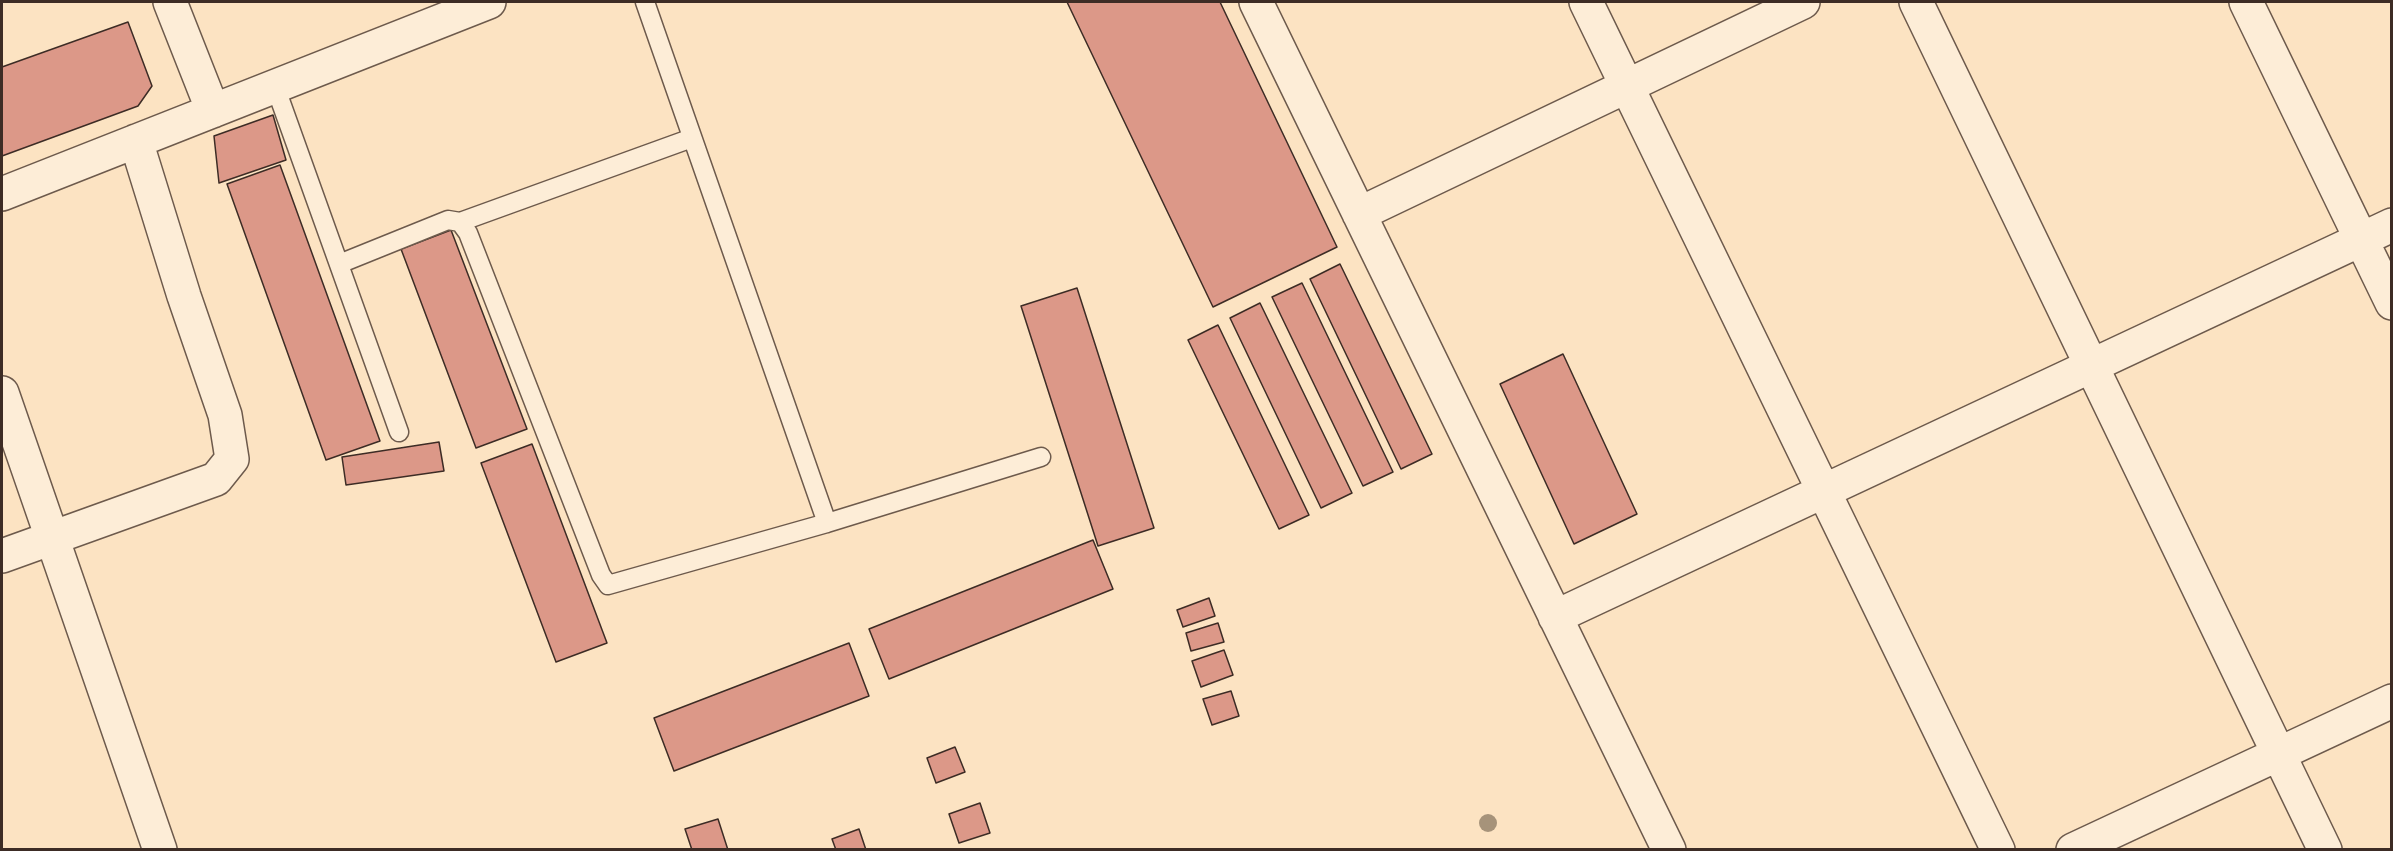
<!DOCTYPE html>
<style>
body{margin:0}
#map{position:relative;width:2393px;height:851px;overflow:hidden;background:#fce3c2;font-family:Cardo,serif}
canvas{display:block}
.frame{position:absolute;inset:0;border:3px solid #3d2c25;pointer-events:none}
</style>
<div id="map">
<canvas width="2393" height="851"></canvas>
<div class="frame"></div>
</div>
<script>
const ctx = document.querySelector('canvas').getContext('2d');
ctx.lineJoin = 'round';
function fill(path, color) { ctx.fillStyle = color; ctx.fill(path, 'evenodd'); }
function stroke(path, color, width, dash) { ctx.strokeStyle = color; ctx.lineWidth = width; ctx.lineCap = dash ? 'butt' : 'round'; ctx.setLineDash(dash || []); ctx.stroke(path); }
const building = new Path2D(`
 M1067 2H1220L1337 247 1213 307Z
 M128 22 152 86 138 106 2 156V67Z
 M273 115 286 160 219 183 214 136Z
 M280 165 380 441 326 460 227 184Z
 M451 230 527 429 476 448 401 249Z
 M1340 264 1432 454 1401 469 1310 279Z
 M1302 283 1393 472 1363 486 1272 297Z
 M1077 288 1154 528 1098 546 1021 306Z
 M1260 303 1352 493 1321 508 1230 318Z
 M1218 325 1309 515 1279 529 1188 340Z
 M1563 354 1637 514 1574 544 1500 384Z
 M439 442 444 471 346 485 342 457Z
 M532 444 607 643 556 662 481 463Z
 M1093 540 1113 589 889 679 869 629Z
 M1209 598 1215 616 1183 627 1177 610Z
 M1218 623 1224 642 1191 651 1186 633Z
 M849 643 869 696 674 771 654 718Z
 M1224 650 1233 675 1201 687 1192 661Z
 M1231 691 1239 716 1212 725 1203 699Z
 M955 747 965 772 936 783 927 758Z
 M980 803 990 833 959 843 949 814Z
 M718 819 728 850H692L685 829Z
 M859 829 866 850H836L832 839Z`);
fill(building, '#dc9888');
stroke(building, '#3d2c25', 1.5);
const lane = new Path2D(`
 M645 2 827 523
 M275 86 399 432
 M460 222 692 138
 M339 264 448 220 460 222 468 233 601 575 608 585 827 523 1041 457`);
const street = new Path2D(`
 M170 2 213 111
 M1256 2 1669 850
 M1586 2 1998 850
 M1916 2 2325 850
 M2246 2 2392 303
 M2 194 489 2
 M1359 214 1803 2
 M2 393 160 850
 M2 556 216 479 232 459 225 415 184 296 136 141
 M1555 617 2392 225
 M2073 850 2392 701`);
stroke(lane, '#6d5a4c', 21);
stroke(street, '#6d5a4c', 36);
stroke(lane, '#fdedd7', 18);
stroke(street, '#fdedd7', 33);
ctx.fillStyle = '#a6937a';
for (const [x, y] of [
 [1488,823]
]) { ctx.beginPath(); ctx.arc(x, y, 9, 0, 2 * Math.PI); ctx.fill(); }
</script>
